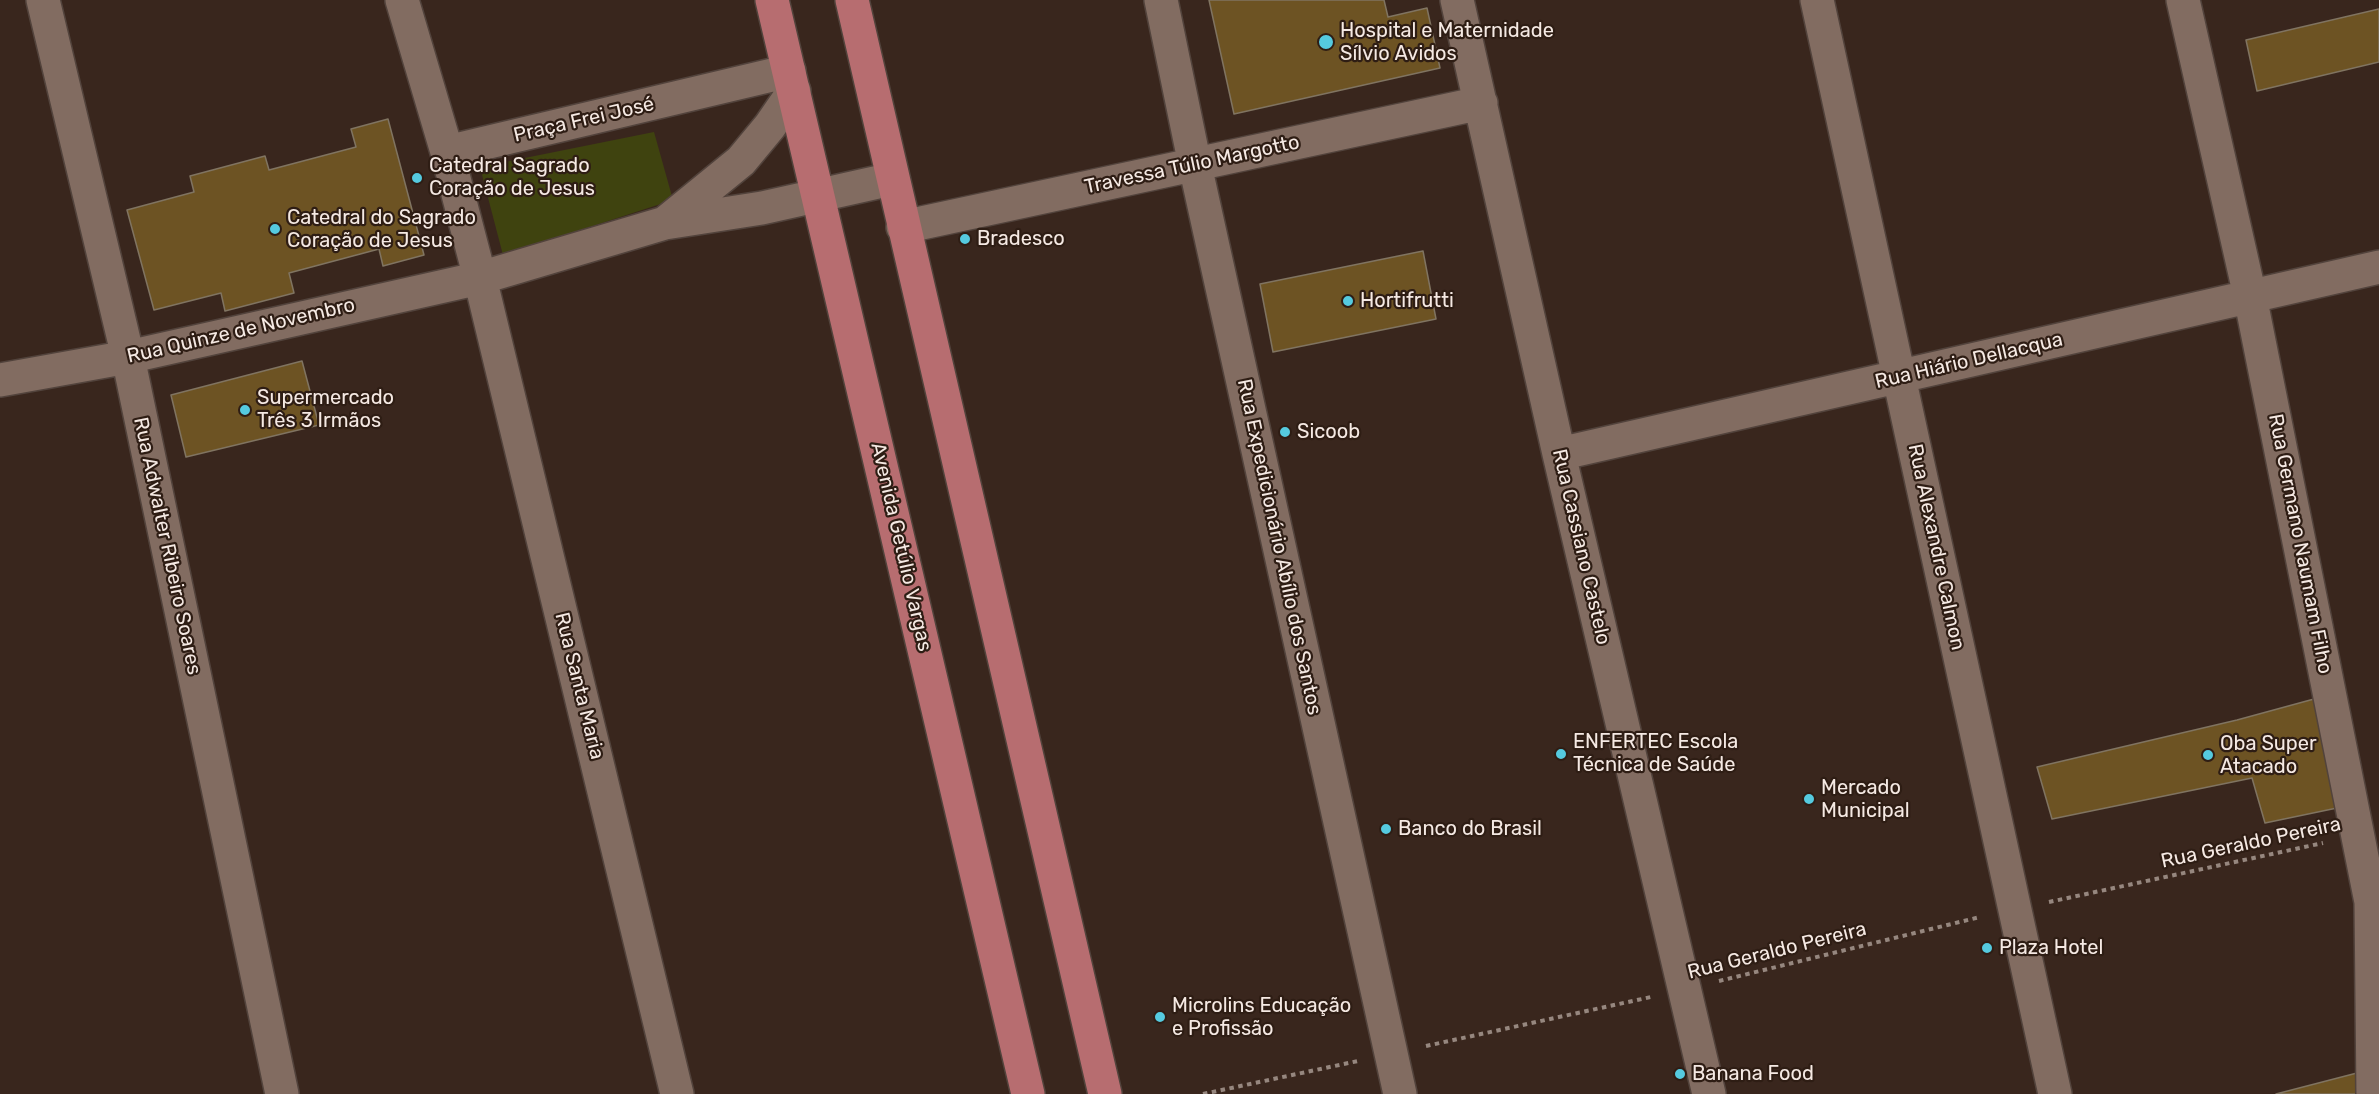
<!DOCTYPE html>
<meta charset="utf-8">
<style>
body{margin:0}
canvas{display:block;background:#39261d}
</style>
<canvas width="2379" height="1094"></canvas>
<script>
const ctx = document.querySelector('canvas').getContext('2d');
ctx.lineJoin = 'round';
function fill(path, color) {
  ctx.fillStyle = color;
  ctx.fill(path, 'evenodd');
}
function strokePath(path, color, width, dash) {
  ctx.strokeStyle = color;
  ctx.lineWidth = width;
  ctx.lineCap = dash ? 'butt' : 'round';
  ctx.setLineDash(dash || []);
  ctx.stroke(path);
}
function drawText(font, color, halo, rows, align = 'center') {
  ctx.font = font + ' Rubik,sans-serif';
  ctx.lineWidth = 4.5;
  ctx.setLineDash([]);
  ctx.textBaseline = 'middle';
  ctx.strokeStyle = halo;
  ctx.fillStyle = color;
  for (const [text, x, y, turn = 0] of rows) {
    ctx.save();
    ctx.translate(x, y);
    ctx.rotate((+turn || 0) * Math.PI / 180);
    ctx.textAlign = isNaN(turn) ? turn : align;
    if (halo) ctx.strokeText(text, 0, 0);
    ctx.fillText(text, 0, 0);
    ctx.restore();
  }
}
const green = new Path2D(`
 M654,132L673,200L503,255L480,167Z`);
const building = new Path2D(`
 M1209,0H1384L1388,17L1427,8L1440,68L1234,114Z
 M2379,9V62L2257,91L2246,40Z
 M388,119L424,255L383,266L379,249L289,273L294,293L225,311L221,293L154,310L127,210L194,192L190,176L265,156L269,170L356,147L351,129Z
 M1423,251L1436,319L1273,352L1260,284Z
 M302,361L319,425L186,457L171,395Z
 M2314,699L2337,808L2265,823L2252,778L2052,819L2037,767L2237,720Z
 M2357,1073L2358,1094H2276Z`);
const path = new Path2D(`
 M2049,902L2323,843
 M1719,981L1980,917
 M1426,1046L1651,997
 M1203,1094L1358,1061`);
const minor = new Path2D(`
 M43,0L128,357L282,1094
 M402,0L447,152L480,278L677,1094
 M1161,0L1195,165L1400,1094
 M1457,0L1559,454L1709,1094
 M1817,0L2055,1094
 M2183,0L2250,296L2371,902L2373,1094
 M447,152L789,71
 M665,223L741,161L770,126L794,91
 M903,227L1481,103
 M0,380L128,357L480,278L665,223L762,208L892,179
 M1559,454L2379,267`);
const primary = new Path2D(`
 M772,0L1028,1094
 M852,0L1105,1094`);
const markers = [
 [1326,42,8,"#55cadf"],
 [417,178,6,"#55cadf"],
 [275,229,6,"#55cadf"],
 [965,239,6,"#55cadf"],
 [1348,301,6,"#55cadf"],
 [245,410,6,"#55cadf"],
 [1285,432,6,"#55cadf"],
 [1561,754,6,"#55cadf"],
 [2208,755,6,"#55cadf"],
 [1809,799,6,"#55cadf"],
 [1386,829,6,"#55cadf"],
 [1987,948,6,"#55cadf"],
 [1160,1017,6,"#55cadf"],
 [1680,1074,6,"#55cadf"]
];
const poiNames = [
 ["Hospital e Maternidade",1340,31],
 ["Sílvio Avidos",1340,54],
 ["Catedral Sagrado",429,166],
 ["Coração de Jesus",429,189],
 ["Catedral do Sagrado",287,218],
 ["Coração de Jesus",287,241],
 ["Bradesco",977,239],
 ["Hortifrutti",1360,301],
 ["Supermercado",257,398],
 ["Três 3 Irmãos",257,421],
 ["Sicoob",1297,432],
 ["ENFERTEC Escola",1573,742],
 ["Técnica de Saúde",1573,765],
 ["Oba Super",2220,744],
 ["Atacado",2220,767],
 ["Mercado",1821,788],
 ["Municipal",1821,811],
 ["Banco do Brasil",1398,829],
 ["Plaza Hotel",1999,948],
 ["Microlins Educação",1172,1006],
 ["e Profissão",1172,1029],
 ["Banana Food",1692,1074]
];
const streetNames = [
 ["Praça Frei José",584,120,-13],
 ["Travessa Túlio Margotto",1192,165,-12],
 ["Rua Quinze de Novembro",241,331,-13],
 ["Rua Hiário Dellacqua",1969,361,-13],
 ["Rua Germano Naumam Filho",2300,544,79],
 ["Rua Adwalter Ribeiro Soares",167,546,78],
 ["Avenida Getúlio Vargas",901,547,77],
 ["Rua Expedicionário Abílio dos Santos",1279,547,78],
 ["Rua Cassiano Castelo",1581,547,77],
 ["Rua Alexandre Calmon",1936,547,78],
 ["Rua Santa Maria",579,686,76],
 ["Rua Geraldo Pereira",2251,843,-12],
 ["Rua Geraldo Pereira",1777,951,-14]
];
fill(green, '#3f430f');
fill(building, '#6d5323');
strokePath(building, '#807461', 1.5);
strokePath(minor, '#52433c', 36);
strokePath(primary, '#52433c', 36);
strokePath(path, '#96877f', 4, [4.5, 4.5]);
strokePath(minor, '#826c61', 33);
strokePath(primary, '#b76d70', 33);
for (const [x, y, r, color] of markers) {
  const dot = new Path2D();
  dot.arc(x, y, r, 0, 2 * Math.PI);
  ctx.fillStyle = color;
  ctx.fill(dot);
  strokePath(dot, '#2e1d14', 2);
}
drawText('20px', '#f5e9e3', '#2e1d14', poiNames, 'left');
drawText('20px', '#f5e9e3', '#2e1d14', streetNames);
</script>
